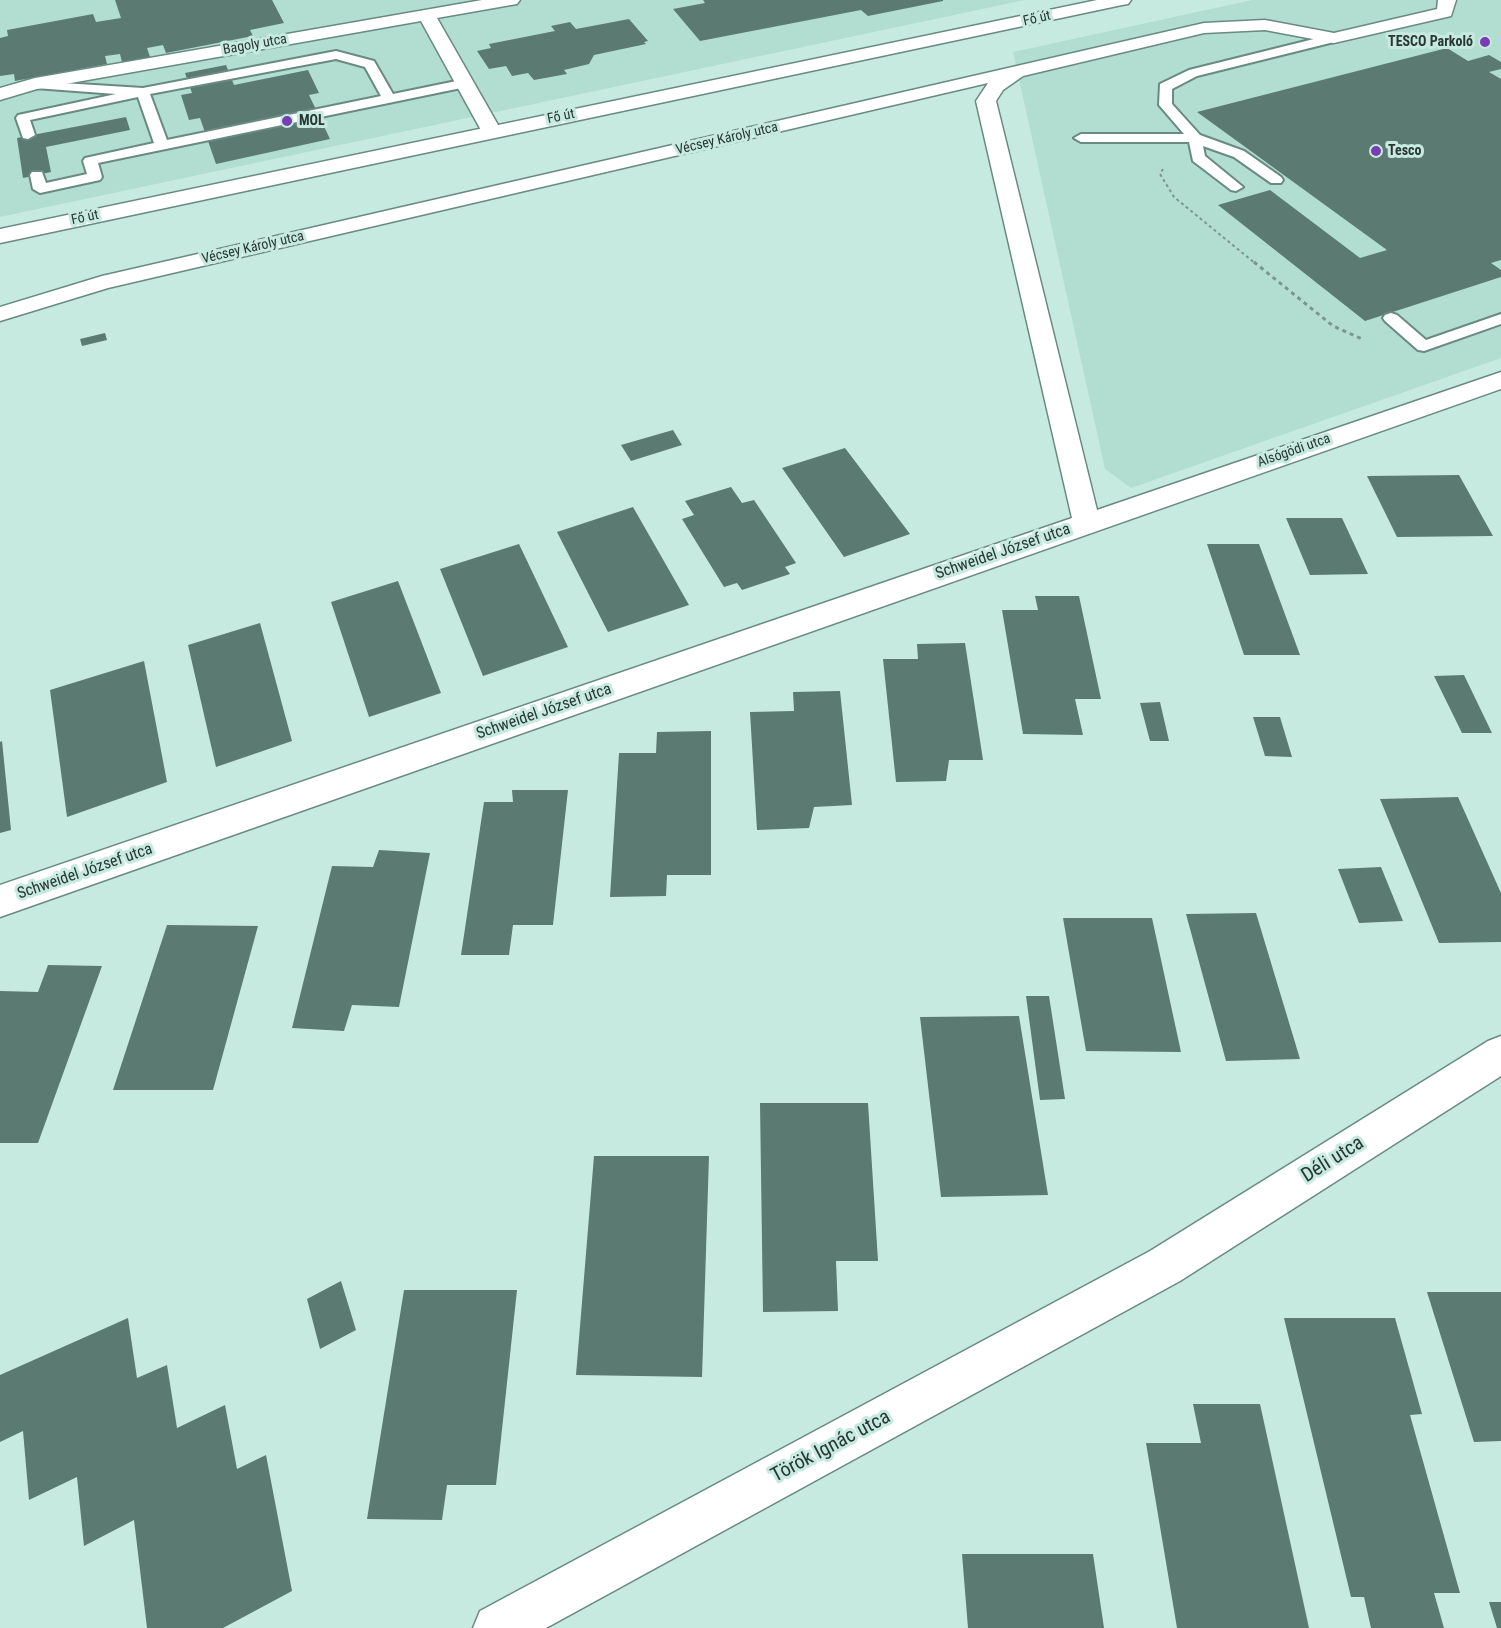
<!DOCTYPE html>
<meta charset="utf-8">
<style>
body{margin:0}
canvas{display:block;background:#c6eae0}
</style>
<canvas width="1501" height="1628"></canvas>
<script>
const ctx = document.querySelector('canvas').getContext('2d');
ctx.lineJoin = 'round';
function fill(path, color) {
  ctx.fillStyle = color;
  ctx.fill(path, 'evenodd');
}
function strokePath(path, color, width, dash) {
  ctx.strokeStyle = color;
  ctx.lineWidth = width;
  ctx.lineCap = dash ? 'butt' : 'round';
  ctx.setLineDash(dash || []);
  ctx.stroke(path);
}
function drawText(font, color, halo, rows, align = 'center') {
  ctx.font = font + ' "Roboto Condensed",sans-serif';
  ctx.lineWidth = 6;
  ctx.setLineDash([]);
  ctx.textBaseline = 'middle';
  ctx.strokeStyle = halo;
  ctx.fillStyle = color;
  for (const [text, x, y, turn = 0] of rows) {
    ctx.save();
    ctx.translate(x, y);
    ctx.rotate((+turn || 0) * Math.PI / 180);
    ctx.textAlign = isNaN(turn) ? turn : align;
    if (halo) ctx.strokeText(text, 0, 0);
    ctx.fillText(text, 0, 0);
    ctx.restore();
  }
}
const built = new Path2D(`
 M0,0H1025L0,217Z
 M1252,0H1501V358L1131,488L1105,469L1013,52Z`);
const building = new Path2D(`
 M115,0H272L284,23L250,30L253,36L166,53L163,45L147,48L150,57L122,62L120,54L105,56L107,64L15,81L14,74L0,76V38L8,36L7,30L93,14L96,22L121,18Z
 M703,0H943V1L868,16L861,10L700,41L673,9L705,3Z
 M629,19L648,41L644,42L646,44L594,55L589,64L564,70L567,74L534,80L528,73L512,76L506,66L489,69L477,51L491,48L489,44L555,31L551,26L570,22L576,29Z
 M1447,48L1468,61L1489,55L1501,62V69L1489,72L1501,79V260L1491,263L1501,270V277L1365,321L1218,205L1270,190L1360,258L1387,250L1197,112Z
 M226,65L234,85L308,70L319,93L309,95L330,139L216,164L200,118L189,120L181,95L192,93L185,73Z
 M126,117L130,130L46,147L51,172L23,178L17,138Z
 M105,333L107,340L82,346L80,339Z
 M673,430L682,445L631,461L621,445Z
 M845,448L910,534L844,557L782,468Z
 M1459,475L1493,536L1397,537L1367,476Z
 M731,487L742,503L754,500L796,563L785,567L790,574L742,590L737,583L724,587L682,519L694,515L685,501Z
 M633,507L689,605L608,632L557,532Z
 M1286,518H1342L1368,574L1310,575Z
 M519,544L568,647L483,676L440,569Z
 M1207,544H1259L1300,655H1244Z
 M398,581L441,693L369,717L331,602Z
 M1035,596H1079L1101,699H1075L1083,735L1023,734L1002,610H1038Z
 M260,623L292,741L216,767L188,645Z
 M965,643L983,760H949L946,781L896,782L883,659H918L917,644Z
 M144,661L167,782L67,817L50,690Z
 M1464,675L1492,733H1462L1434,676Z
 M840,691L852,805L814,807L809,828L757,830L750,712L794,711L793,692Z
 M1160,702L1169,741H1150L1140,703Z
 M1253,717H1280L1292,757L1265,756Z
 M711,731V875H667L666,896L610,897L619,753H656L657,732Z
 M2,741L11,830L0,833V742Z
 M512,790H568L553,925H513L509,955H461L484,802H513Z
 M1458,797L1501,893V942L1439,943L1380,799Z
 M379,850L430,853L399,1007L352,1005L344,1031L292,1028L332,866L373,867Z
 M1381,867L1403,921L1359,923L1338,869Z
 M1256,913L1300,1059L1226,1061L1186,914Z
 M1063,918H1152L1181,1052L1086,1051Z
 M167,925L258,926L213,1090H113Z
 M48,965L102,966L38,1143H0V991L38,992Z
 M1026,996H1049L1065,1099L1040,1100Z
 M1019,1016L1048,1195L941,1197L920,1017Z
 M760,1103H868L878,1261H836L838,1311L763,1312Z
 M594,1156H709L702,1377L576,1375Z
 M341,1281L356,1330L320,1349L307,1299Z
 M404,1290H517L496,1485H447L442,1520L367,1519Z
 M1427,1292H1501V1441L1474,1442Z
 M128,1318L137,1378L167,1365L177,1428L225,1405L237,1469L266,1455L292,1591L223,1628H147L134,1520L84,1546L77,1477L29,1500L23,1431L0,1442V1375Z
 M1284,1318H1395L1422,1414L1410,1415L1460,1593H1434L1444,1628H1371L1364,1597H1351Z
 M1193,1404H1260L1309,1628H1177L1146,1443H1201Z
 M962,1554H1093L1104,1628H968Z
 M1489,1602H1501V1628H1497Z`);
const pathFar1 = new Path2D(`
 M1163,169L1160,174L1174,197L1256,264`);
const path = new Path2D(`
 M1254,262L1333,326L1362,339`);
const lane = new Path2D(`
 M1334,34L1340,38L1338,41L1197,76L1172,89V104L1200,135L1244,151L1281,177L1283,180L1281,183H1271L1234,157L1203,146L1205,156L1243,187L1236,191L1231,190L1193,161L1189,142H1081L1074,138L1081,134H1184L1159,105L1160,84L1189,70Z
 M336,51L374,61L393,94L466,79L472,83L466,87L98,163L102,177L100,180L40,193L33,189L30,175L32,172H42L46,183L87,174L83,161L85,158L154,143L138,97L30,120L35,135L28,139L23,138L16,118L18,115L116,94L35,88L29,84L30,81L143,88ZM336,59L365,67L381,96L167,140L150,94Z
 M1391,313L1397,315L1426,340L1501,314V324L1424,351L1418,350L1385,321L1383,318L1385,315Z`);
const street = new Path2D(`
 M482,0H520L517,4L511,5L437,18L502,132L499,136H485L482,132L421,21L37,89L0,100V88L35,78Z
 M1438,0H1456L1451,16L1334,43L1265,30L1204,33L1023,76L1003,90L996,101L1097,510L1501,372V389L0,917V885L1072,518L976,101L988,83L108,288L0,321V307L102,276L1204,23L1265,20L1334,33L1437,9Z
 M1501,1036V1076L1180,1281L546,1628H473L480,1611L1150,1251L1488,1041Z`);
const primary = new Path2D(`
 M1097,0H1131L1128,4L1122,5L0,243V229Z`);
const markers = [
 [1485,42,6,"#793cb2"],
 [287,121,6,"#793cb2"],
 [1376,151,6,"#793cb2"]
];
const farStreetnames = [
 ["Fő út",1037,19,-13],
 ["Bagoly utca",255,45,-10],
 ["Fő út",561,117,-12],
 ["Vécsey Károly utca",727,139,-13],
 ["Fő út",85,218,-12],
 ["Vécsey Károly utca",253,248,-13],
 ["Alsógödi utca",1294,451,-19]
];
const farPoinames = [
 ["TESCO Parkoló",1473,42,"right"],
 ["MOL",299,121],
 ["Tesco",1388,151]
];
const streetNames = [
 ["Schweidel József utca",1003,552,-19],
 ["Schweidel József utca",544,712,-19],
 ["Schweidel József utca",85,872,-19]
];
const nearStreetnames = [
 ["Déli utca",1333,1160,-32],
 ["Török Ignác utca",831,1447,-28]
];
fill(built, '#b2ded1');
fill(building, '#5a7a72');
strokePath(lane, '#698a81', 4);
strokePath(street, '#698a81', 3);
strokePath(primary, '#698a81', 3);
strokePath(pathFar1, '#7c958e', 2, [3, 3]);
strokePath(path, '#7c958e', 3, [4, 4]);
fill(lane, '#fff');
fill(street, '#fff');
fill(primary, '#fff');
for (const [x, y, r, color] of markers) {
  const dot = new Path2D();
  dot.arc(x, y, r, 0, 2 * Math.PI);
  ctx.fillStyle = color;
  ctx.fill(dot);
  strokePath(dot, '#c6eae0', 2);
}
drawText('14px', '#293733', '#c6eae0', farStreetnames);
drawText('bold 14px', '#293733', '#c6eae0', farPoinames, 'left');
drawText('16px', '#293733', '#c6eae0', streetNames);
drawText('20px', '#293733', '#c6eae0', nearStreetnames);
</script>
